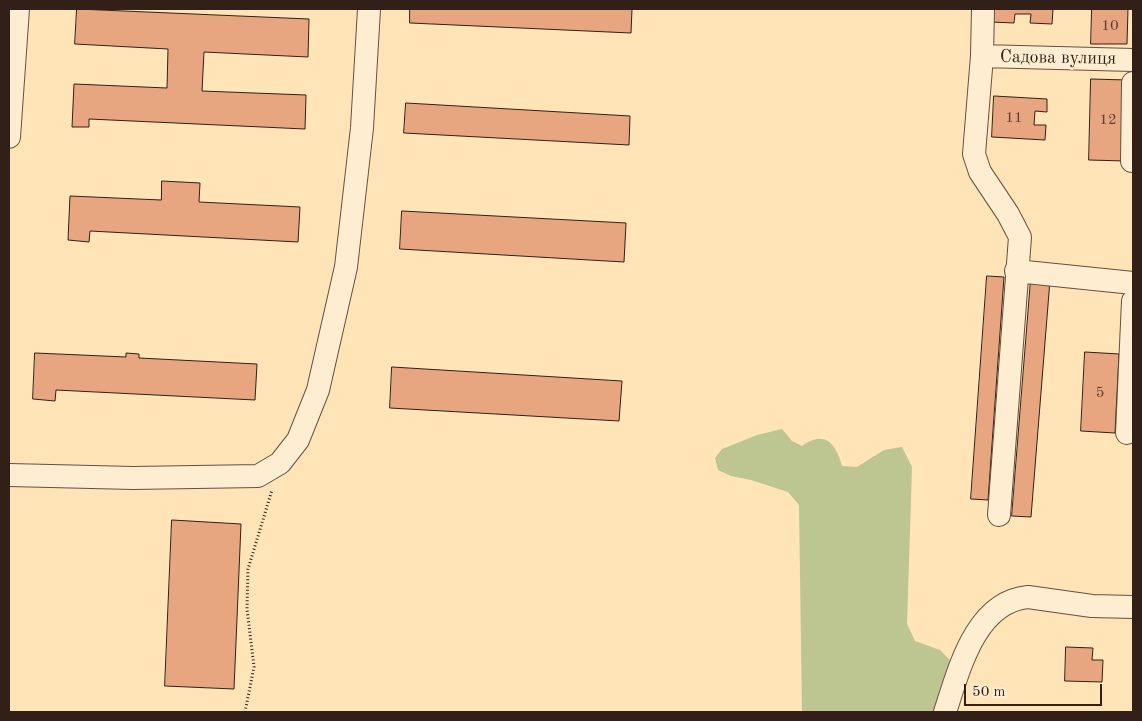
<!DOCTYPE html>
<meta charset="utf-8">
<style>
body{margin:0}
#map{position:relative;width:1142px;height:721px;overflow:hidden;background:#fee4b6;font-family:"Old Standard TT",serif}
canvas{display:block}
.frame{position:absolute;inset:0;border:10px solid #321f18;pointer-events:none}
.scale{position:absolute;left:964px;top:684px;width:138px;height:22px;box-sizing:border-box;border:2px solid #321f18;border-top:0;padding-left:6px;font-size:15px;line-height:18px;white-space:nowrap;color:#321f18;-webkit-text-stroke:4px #feedd0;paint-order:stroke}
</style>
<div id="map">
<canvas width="1142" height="721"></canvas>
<div class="frame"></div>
<div class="scale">50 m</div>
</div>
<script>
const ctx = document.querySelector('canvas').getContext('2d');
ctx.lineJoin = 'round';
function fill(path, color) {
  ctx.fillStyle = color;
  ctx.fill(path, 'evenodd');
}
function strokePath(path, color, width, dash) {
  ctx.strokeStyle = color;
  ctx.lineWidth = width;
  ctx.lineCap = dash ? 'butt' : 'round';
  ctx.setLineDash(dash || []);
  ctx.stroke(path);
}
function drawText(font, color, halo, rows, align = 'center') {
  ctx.font = font + ' "Old Standard TT",serif';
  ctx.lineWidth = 5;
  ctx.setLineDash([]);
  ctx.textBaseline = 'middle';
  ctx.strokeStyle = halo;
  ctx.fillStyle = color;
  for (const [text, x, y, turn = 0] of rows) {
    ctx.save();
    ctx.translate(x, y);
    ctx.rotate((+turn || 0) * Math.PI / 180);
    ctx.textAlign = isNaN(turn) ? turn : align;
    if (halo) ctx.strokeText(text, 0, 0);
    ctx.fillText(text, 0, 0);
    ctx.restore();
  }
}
const green = new Path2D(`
 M782,429L792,441L802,446C825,429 836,444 842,466L857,467L884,450L902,447L912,467L907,624L915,641L940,650L950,660L936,712H802L799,505L788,492L751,480L731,476L718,470L715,458L722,449L757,435Z`);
const building = new Path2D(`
 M77,9L309,19L308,57L204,52L202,91L306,95L305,129L89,119V127H72L74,84L167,88L168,49L75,44Z
 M410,9H632L631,33L410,23Z
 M991,9H1053L1052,24L1030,23L1031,14H1015L1014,23L991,22Z
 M1092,9H1128L1127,44H1091Z
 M1091,79L1127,80L1125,161L1089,160Z
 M994,96L1047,99V112L1035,111L1034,125H1046L1045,140L992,137Z
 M406,103L630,116L629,145L404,133Z
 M162,181L200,183L199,202L300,207L298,242L90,231L89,242L68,240L70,196L161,200Z
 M402,211L626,223L624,262L400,249Z
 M987,276L1004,277L988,500L971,499Z
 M1031,279L1050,280L1031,517L1012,516Z
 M1085,352L1119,354L1115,433L1081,431Z
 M35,353L126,357V353L139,354V358L257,364L255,400L56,390L55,401L33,399Z
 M392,367L622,381L619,421L390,408Z
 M172,520L241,524L234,689L165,686Z
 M1066,647L1093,648L1092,660H1103L1102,682L1065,681Z`);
const path = new Path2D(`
 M245,712L254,667L247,609L248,569L272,490`);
const minor = new Path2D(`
 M983,9L982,56L974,154L980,172L1008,214L1020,237L999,515
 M982,56L1133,60
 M9,137L18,9
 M1132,161L1133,83
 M1016,271L1133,283
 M1127,433L1133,301
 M9,475L133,478L258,476L280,463L298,440L318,390L346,267L362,128L369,9
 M945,712C959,670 975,602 1028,597L1092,606L1133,607`);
const numberNames = [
 ["10",1110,26],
 ["11",1014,118],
 ["12",1108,120],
 ["5",1100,393]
];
const streetNames = [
 ["Садова вулиця",1058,58,1]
];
fill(green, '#bdc590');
fill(building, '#e7a67f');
strokePath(building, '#321f18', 1);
strokePath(minor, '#655040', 24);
strokePath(path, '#321f18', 3, [1, 2.5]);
strokePath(minor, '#feedd0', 22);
drawText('15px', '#5f4132', null, numberNames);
drawText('18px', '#321f18', '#feedd0', streetNames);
</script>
